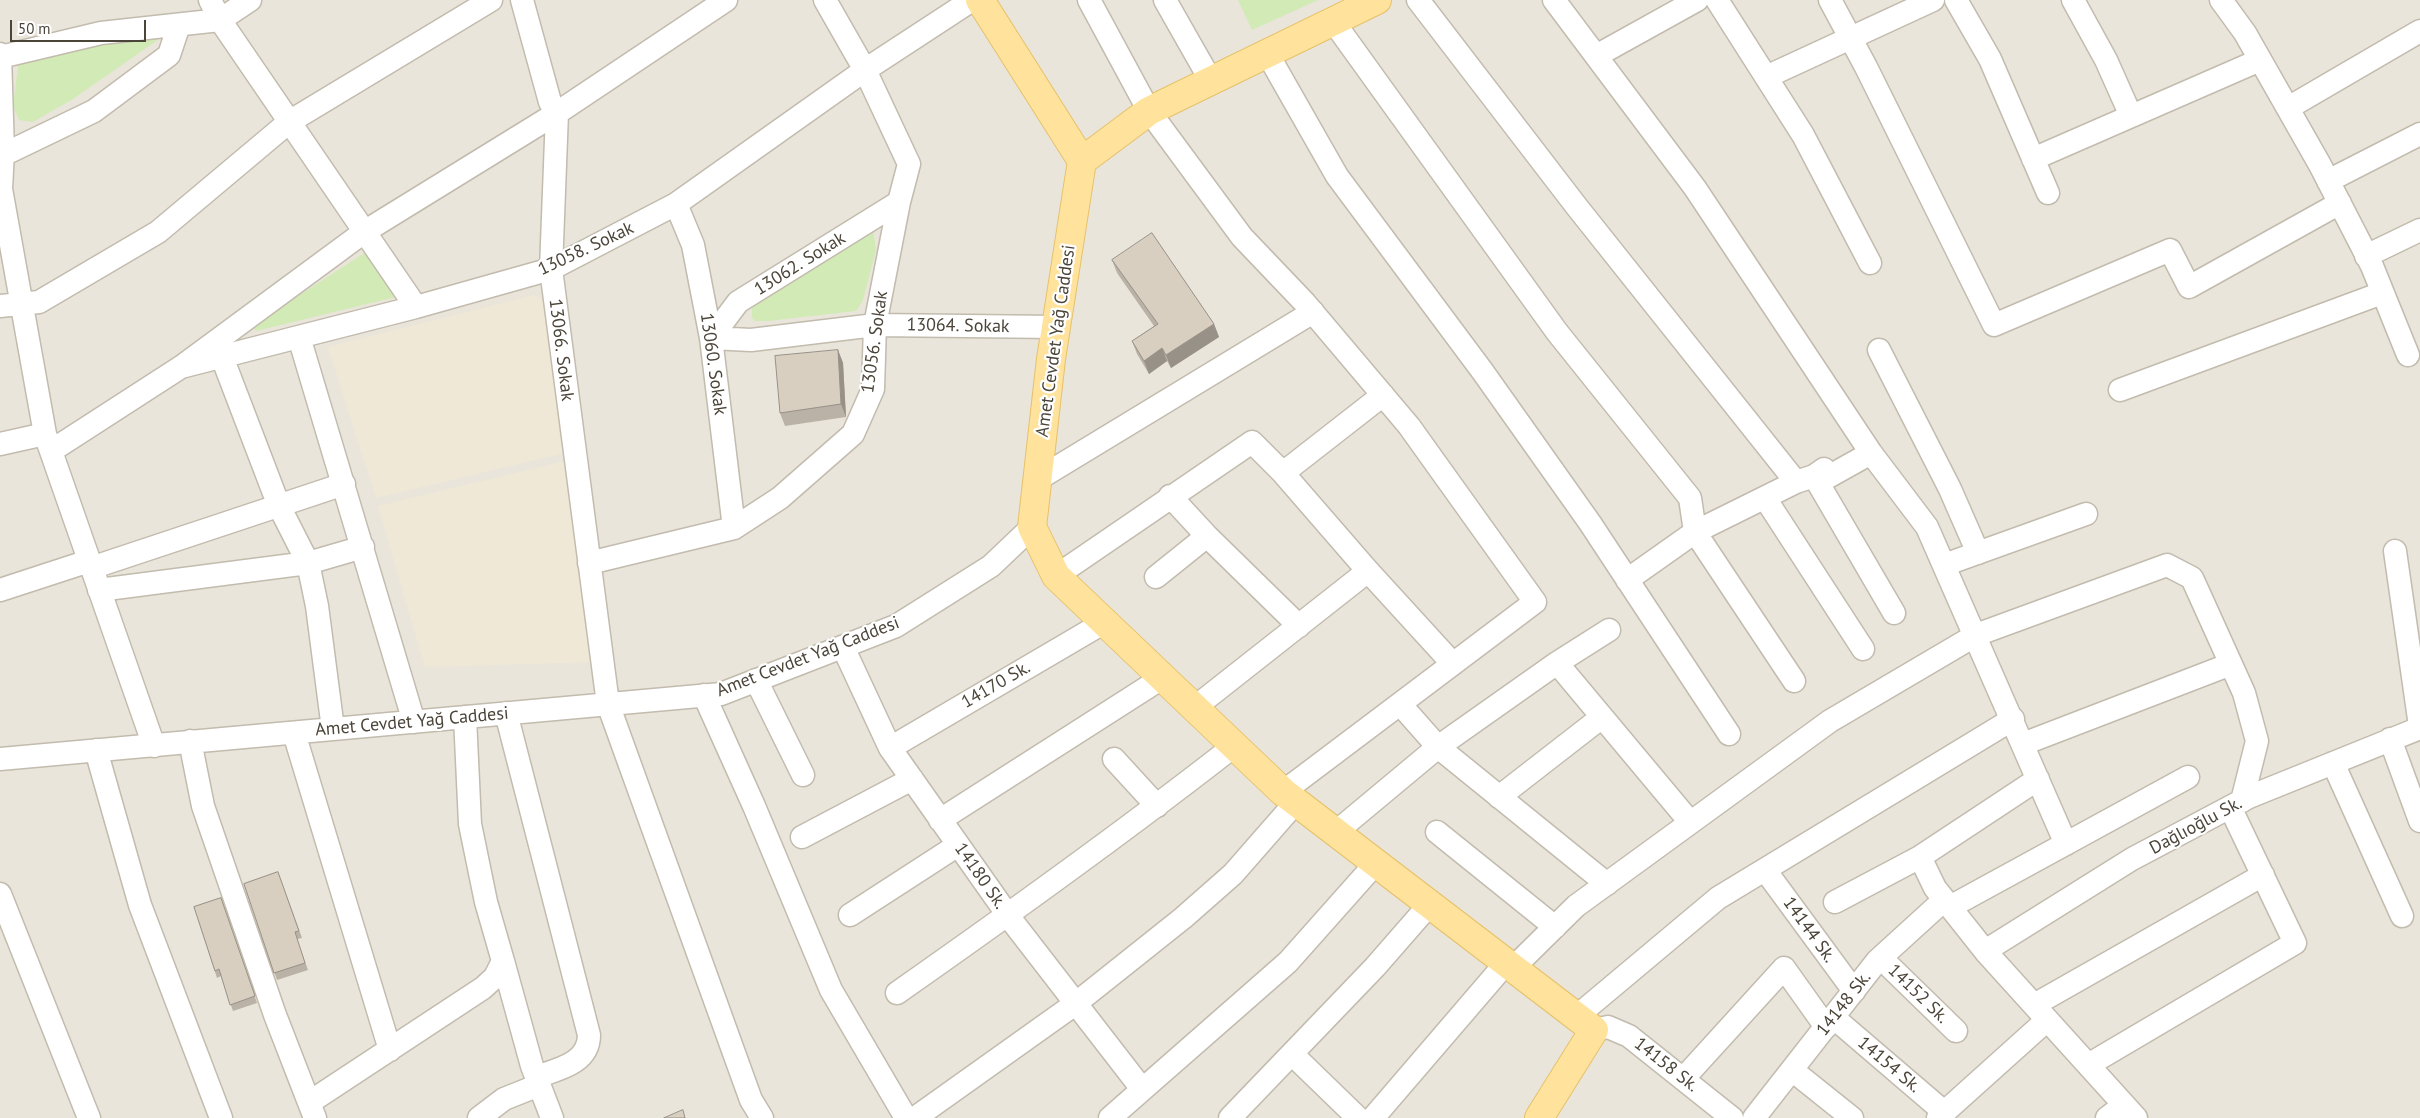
<!DOCTYPE html>
<meta charset="utf-8">
<style>
body{margin:0}
#map{position:relative;width:2420px;height:1118px;overflow:hidden;background:#f6f3ec;font-family:"PT Sans",sans-serif}
canvas{display:block}
.scale{position:absolute;left:10px;top:20px;width:136px;height:22px;box-sizing:border-box;border:2px solid #4b4439;border-top:0;padding-left:6px;font-size:15px;line-height:18px;white-space:nowrap;color:#4b4439;-webkit-text-stroke:4px #fff;paint-order:stroke}
</style>
<div id="map">
<canvas width="2420" height="1118"></canvas>
<div class="scale">50 m</div>
</div>
<script>
const ctx = document.querySelector('canvas').getContext('2d');
ctx.lineJoin = 'round';
function fill(path, color) {
  ctx.fillStyle = color;
  ctx.fill(path, 'evenodd');
}
function strokePath(path, color, width, dash) {
  ctx.strokeStyle = color;
  ctx.lineWidth = width;
  ctx.lineCap = dash ? 'butt' : 'round';
  ctx.setLineDash(dash || []);
  ctx.stroke(path);
}
function drawText(font, color, halo, rows, align = 'center') {
  ctx.font = font + ' "PT Sans",sans-serif';
  ctx.lineWidth = 4.5;
  ctx.setLineDash([]);
  ctx.textBaseline = 'middle';
  ctx.strokeStyle = halo;
  ctx.fillStyle = color;
  for (const [text, x, y, turn = 0] of rows) {
    ctx.save();
    ctx.translate(x, y);
    ctx.rotate((+turn || 0) * Math.PI / 180);
    ctx.textAlign = isNaN(turn) ? turn : align;
    if (halo) ctx.strokeText(text, 0, 0);
    ctx.fillText(text, 0, 0);
    ctx.restore();
  }
}
const residential = new Path2D(`
 M0,0H2420V1118H0Z`);
const education = new Path2D(`
 M535,295L544,302L568,452L376,498L328,347Z
 M570,460L596,662L425,667L378,506Z`);
const green = new Path2D(`
 M1238,0H1318L1252,30Z
 M162,37L73,99L33,122L19,120L13,106L19,59L36,53Z
 M873,229L876,250L863,300L856,311L768,321H755L752,318V308L758,299Z
 M366,252L396,297L256,331L252,326Z`);
const minor = new Path2D(`
 M210,0L220,20L416,307
 M522,0L550,102L557,113L551,269L608,704L751,1100L762,1118
 M1089,0L1149,111L1242,237L1305,303L1409,426L1535,602L1283,792
 M1165,0L1211,81
 M1418,0L1577,207L1796,482
 M1554,0L1695,188L1871,453L1927,527L2066,844
 M1717,0L1803,135L1870,263
 M1830,0L1866,67L1994,325L2170,250L2189,287L2340,203
 M1956,0L1990,59L2048,193
 M2073,0L2106,60L2131,116
 M2221,0L2245,33L2320,165L2372,266L2408,355
 M1333,21L1557,332L1690,498L1695,532L1794,681
 M1267,53L1337,176L1483,372L1590,523L1729,734
 M0,54L3,152L1,189L45,434L154,746
 M1596,56L1697,0
 M0,57L101,33L220,20L250,0
 M1766,77L1933,0
 M2288,108L2420,31
 M3,152L11,151L94,111L169,55L179,25
 M2033,159L2260,60
 M2328,181L2420,134
 M676,204L693,245L711,338L734,528
 M2366,256L2420,230
 M0,306L39,302L158,232L289,122L491,0
 M299,337L414,722
 M711,338L751,340L875,325L1056,327
 M711,338L738,302L899,202
 M1879,350L1950,489L1978,553
 M222,357L279,506L308,563L317,606L333,729
 M181,367L416,307L551,269L676,204L865,70L972,0
 M2120,390L2382,293
 M0,444L45,434
 M51,451L181,367L364,232L557,113L726,0
 M1283,473L1383,395
 M1814,476L1894,613
 M1038,479L1313,312
 M1170,496L1207,536L1299,626
 M1765,498L1863,649
 M2395,551L2420,726
 M589,563L734,528L780,498L853,434L873,389L875,325L899,202L909,164L865,70L825,0
 M1944,565L2086,514
 M91,568L344,484
 M1056,576L1252,442L1283,473L1368,571L1453,664
 M1156,577L1207,536
 M1627,580L1695,532L1796,482L1814,476L1824,469L1828,477L1871,453
 M0,590L89,561
 M99,590L308,563L363,547
 M843,647L890,748L1012,921L1142,1089
 M1557,663L1690,822
 M756,680L803,775
 M704,695L754,806L831,990L906,1118
 M1400,704L1438,747L1607,884
 M1194,708L1368,571
 M506,713L589,1035C589,1063 559,1069 536,1077
 M294,733L390,1050
 M2390,739L2420,821
 M190,741L203,806L275,1015L315,1118
 M2023,744L2231,664
 M890,748L1103,623
 M96,750L140,905L221,1118
 M0,759L721,694L896,626L991,566L1032,527
 M1114,759L1157,806
 M2333,763L2402,916
 M1499,797L1602,717
 M940,820L1162,678
 M1336,832L1438,747L1557,663L1609,630
 M1437,832L1555,927
 M802,837L912,779
 M1920,857L2038,779
 M1765,870L1854,991
 M0,894L89,1118
 M1835,902L1920,857L1935,888L1985,951L2136,1118
 M1950,907L2188,777
 M850,915L958,845
 M1985,951L2132,859L2249,797L2420,728
 M1881,958L1956,1031
 M503,961L532,1066L552,1118
 M1513,968L1576,906L1830,721L1976,635L2167,565L2192,578L2244,693L2257,741L2242,801
 M897,993C1011,913 1124,832 1234,746
 M2034,1005L2263,875
 M1576,1017L1718,898L2013,719
 M1833,1017L1944,1112
 M1594,1030L1608,1027L1629,1036L1732,1118
 M1293,1055L1358,1118
 M2088,1065L2295,943L2230,807
 M1792,1070L1852,1118
 M1683,1079L1784,968L1826,1027
 M310,1102L483,988L495,977L503,961L486,902L470,824L465,717
 M479,1118L504,1099L539,1085
 M915,1118L1075,1004L1183,918L1233,874L1296,802
 M1110,1118L1288,962L1376,863
 M1230,1118L1375,967L1430,904
 M1373,1118L1506,963
 M1754,1118L1877,961L1944,900
 M1938,1118L2047,1020
 M2107,1118L2124,1105`);
const major = new Path2D(`
 M980,0L1082,161
 M1377,0L1149,111L1082,161L1051,359L1032,527L1056,576L1283,792L1594,1030L1539,1118`);
const wall = new Path2D(`
 M1112,260L1214,324L1219,337L1171,368L1167,361L1149,374L1137,354L1132,341L1154,326L1117,273Z
 M838,350L843,363L846,417L785,426L780,413Z
 M278,872L302,938L297,939L308,970L277,980L244,884Z
 M221,898L257,1003L233,1011L221,976L217,978L194,907Z`);
const shadedWall = new Path2D(`
 M1214,324L1219,337L1171,368L1166,355Z
 M1162,348L1167,361L1149,374L1144,361Z
 M838,350L843,363L846,417L841,404Z`);
const building = new Path2D(`
 M1152,233L1214,324L1166,355L1162,348L1144,361L1132,341L1158,324L1112,260Z
 M838,350L841,404L780,413L775,356Z
 M278,872L299,931L295,932L305,963L274,973L244,884Z
 M221,898L255,996L230,1005L219,969L215,971L194,907Z
 M683,1110L685,1118H664Z`);
const streetNames = [
 ["13058. Sokak",586,249,-25],
 ["13062. Sokak",800,264,-32],
 ["13064. Sokak",958,326,1],
 ["Amet Cevdet Yağ Caddesi",1056,341,-82],
 ["13056. Sokak",875,342,-82],
 ["13066. Sokak",561,350,83],
 ["13060. Sokak",713,364,82],
 ["Amet Cevdet Yağ Caddesi",808,657,-21],
 ["14170 Sk.",996,685,-30],
 ["Amet Cevdet Yağ Caddesi",412,722,-5],
 ["Dağlıoğlu Sk.",2196,826,-28],
 ["14180 Sk.",980,876,55],
 ["14144 Sk.",1809,930,54],
 ["14152 Sk.",1918,994,44],
 ["14148 Sk.",1844,1004,-52],
 ["14158 Sk.",1666,1065,38],
 ["14154 Sk.",1889,1065,40]
];
fill(residential, '#eae5da');
fill(education, '#efe8d6');
fill(green, '#d2eab5');
strokePath(minor, '#c2bbae', 25);
strokePath(major, '#e6c16a', 30);
strokePath(minor, '#fff', 22);
strokePath(major, '#ffe39c', 28);
fill(wall, '#bab2a6');
fill(shadedWall, '#979187');
fill(building, '#d8cfc1');
strokePath(building, '#979187', 1);
drawText('18px', '#4b4439', '#fff', streetNames);
</script>
